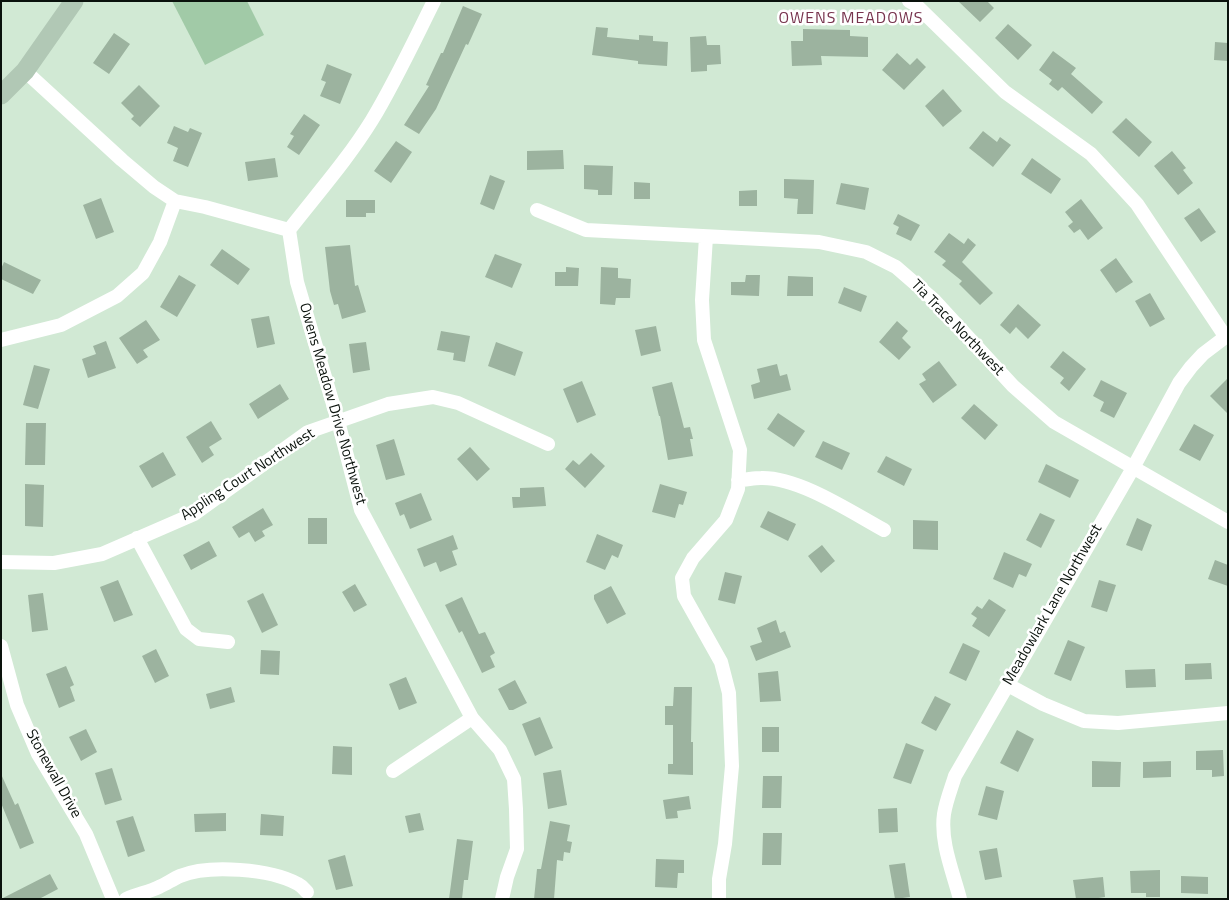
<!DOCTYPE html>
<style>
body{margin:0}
#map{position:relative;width:1229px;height:900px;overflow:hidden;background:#d1e9d4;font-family:"Titillium Web",sans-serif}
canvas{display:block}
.frame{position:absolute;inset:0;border:2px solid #0a120c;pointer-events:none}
</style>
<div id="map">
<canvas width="1229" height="900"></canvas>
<div class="frame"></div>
</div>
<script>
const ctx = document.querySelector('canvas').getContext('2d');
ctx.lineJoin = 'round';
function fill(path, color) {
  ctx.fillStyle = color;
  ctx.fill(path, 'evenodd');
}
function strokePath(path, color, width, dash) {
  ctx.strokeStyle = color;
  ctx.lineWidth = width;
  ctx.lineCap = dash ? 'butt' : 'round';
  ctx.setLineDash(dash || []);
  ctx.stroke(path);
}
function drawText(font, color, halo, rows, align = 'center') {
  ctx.font = font + ' "Titillium Web",sans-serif';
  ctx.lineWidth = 5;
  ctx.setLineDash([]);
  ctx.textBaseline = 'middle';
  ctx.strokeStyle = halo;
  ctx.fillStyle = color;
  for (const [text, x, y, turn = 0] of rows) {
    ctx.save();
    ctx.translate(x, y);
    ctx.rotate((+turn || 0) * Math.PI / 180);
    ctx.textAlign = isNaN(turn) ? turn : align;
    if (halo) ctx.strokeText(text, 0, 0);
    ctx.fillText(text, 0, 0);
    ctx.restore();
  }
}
const green = new Path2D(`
 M172,1H247L264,35L205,65Z`);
const building = new Path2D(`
 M958,1H987L994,8L980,22Z
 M463,6L482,14L468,45L466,44L436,109L419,134L404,125L429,86L426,85L441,53H443Z
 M1008,24L1032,45L1018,60L995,38Z
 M596,27L608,28L607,37L639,40V35L653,36V41L668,42L667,66L638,64V61L592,55Z
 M803,29L850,30V36L868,37V57L821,56L822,65L792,66L791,41H803Z
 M114,33L130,44L109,74L93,63Z
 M706,36L707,45H720L721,64L707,65V71L691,72L690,37Z
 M1215,42L1228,43V61L1214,60Z
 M1053,51L1076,68L1071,74L1103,102L1092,114L1062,87L1058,91L1049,84L1052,80L1039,70Z
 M897,53L910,65L917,58L926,67L904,90L882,70Z
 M327,64L352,74L340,104L320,96L326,82L321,80Z
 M139,85L160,106L140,127L131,119L134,116L121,103Z
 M943,89L962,111L943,127L925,106Z
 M304,114L320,125L299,155L287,147L294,136L290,134Z
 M1126,118L1152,142L1139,157L1112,132Z
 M174,126L188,132L190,128L202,133L188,167L173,161L178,148L167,143Z
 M983,131L997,142L1000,137L1011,145L993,167L969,148Z
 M396,141L412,152L391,183L374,171Z
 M563,150L564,169L527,170V151Z
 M1172,151L1186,168L1183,170L1193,183L1178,195L1154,166Z
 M275,158L278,177L248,181L245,162Z
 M1032,158L1061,179L1051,194L1021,174Z
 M584,165L613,166L612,195H598V190L584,189Z
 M490,175L505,181L494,210L480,204Z
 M784,179L814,180L813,214H797L798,199L784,198Z
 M634,182L650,183V199H634Z
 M841,183L869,188L865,210L836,204Z
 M757,190V206H739V191Z
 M101,198L114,232L96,239L83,205Z
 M1081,199L1103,228L1088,240L1080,229L1074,233L1068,226L1073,222L1065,212Z
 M346,200H375V213H366V217H346Z
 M1199,208L1216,232L1201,242L1184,218Z
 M898,214L920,225L911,241L896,234L899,227L893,224Z
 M949,233L964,244L968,238L976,245L962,262L993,293L980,305L959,284L962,281L942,265L946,261L934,252Z
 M350,245L355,286L358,285L366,312L342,319L338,304L334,305L330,291L325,247Z
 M222,249L250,269L238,285L210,265Z
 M495,254L522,264L512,288L485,277Z
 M1116,258L1133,282L1116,293L1100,270Z
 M4,262L41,280L33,294L1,279V269Z
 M566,267L579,268L578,286H555V272H566Z
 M601,267L618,268V278L631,279L630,298H616L615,305L600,304Z
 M179,275L196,285L177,317L160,307Z
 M746,275H760L759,296L731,295V282H745Z
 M788,276L813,277V296H787Z
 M844,287L867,296L861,312L838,303Z
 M1150,293L1165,319L1150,327L1135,301Z
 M1018,304L1041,325L1028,339L1016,327L1010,334L1000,325Z
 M269,316L275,344L257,348L251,319Z
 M146,320L160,340L143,350L148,357L137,364L119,338Z
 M897,321L908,331L902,338L911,347L899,360L879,342Z
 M656,326L661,351L641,356L635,330Z
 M441,331L470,336L465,362L453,360L454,353L437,350Z
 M106,341L116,368L88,378L82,359L96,354L93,346Z
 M366,342L370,370L353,373L349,344Z
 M496,342L523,352L515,376L488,366Z
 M1063,351L1086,369L1069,391L1060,383L1064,378L1050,367Z
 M939,361L957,385L933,403L919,384L926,380L922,374Z
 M777,364L780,376L787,374L791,390L754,399L751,385L760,382L757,369Z
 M34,365L50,369L38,409L23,405Z
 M1228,378V414L1210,396Z
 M1101,380L1127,393L1114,418L1100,411L1104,402L1093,396Z
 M582,381L596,415L577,423L563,389Z
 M672,382L684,428L690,427L693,439H690L693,456L668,460L660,416H659L652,387Z
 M280,384L289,399L258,419L249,404Z
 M974,404L998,425L985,440L961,418Z
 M778,413L805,431L794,447L767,429Z
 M211,421L222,439L209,447L214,455L202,463L186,437Z
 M26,423H46L45,465H25Z
 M1194,424L1214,435L1200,461L1179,450Z
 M394,439L405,475L386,480L376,445Z
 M823,441L850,453L842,470L815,457Z
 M470,447L490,469L477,481L457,459Z
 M163,452L176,475L152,488L139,466Z
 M591,453L605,466L585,488L565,469L573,460L579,465Z
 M886,456L912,469L904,486L877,472Z
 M1046,464L1079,480L1070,498L1038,482Z
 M25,484L44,485L43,527L25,526Z
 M660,484L687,492L683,505L679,504L675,518L652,512Z
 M544,487L546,506L513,508L512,497H520V488Z
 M421,493L432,520L410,529L404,514L400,516L395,503Z
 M263,508L273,525L262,531L265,536L255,542L249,532L239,538L232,527Z
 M768,511L796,524L788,541L760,527Z
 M1040,513L1055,520L1041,548L1026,540Z
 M308,518H327V544H308Z
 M1137,518L1152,525L1142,551L1126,545Z
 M913,520L938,521V550L913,549Z
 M597,534L623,545L618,558L612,555L605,570L586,562Z
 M453,535L458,549L452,551L457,565L440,572L436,562L424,567L417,549Z
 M209,541L217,556L191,570L183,555Z
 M822,545L835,561L821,573L808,556Z
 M1004,552L1032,564L1026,577L1019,574L1013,588L993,579Z
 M1215,560L1228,565V586L1208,579Z
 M725,572L742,576L735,604L718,600Z
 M118,580L133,615L114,622L100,587Z
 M1099,580L1116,585L1107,612L1091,607Z
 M355,584L367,605L354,612L342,592Z
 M611,586L626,614L607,624L594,599V595Z
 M43,593L48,630L32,632L28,595Z
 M263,593L278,625L262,633L247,601Z
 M462,597L479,634L485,632L495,653L490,656L495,667L482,673L462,631L459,633L445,605Z
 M989,599L1006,610L989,637L972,626L977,618L971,614L977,606L982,609Z
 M776,620L780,633L785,631L791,647L756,661L750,646L762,642L757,628Z
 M1068,640L1085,647L1071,681L1054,674Z
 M963,643L980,651L966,681L949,673Z
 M156,649L169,676L155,683L142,656Z
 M261,650L280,651L279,675L260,674Z
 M1211,663L1212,679L1185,680V664Z
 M66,666L74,685L70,687L75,701L59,708L46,674Z
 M1155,669L1156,687L1126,688L1125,670Z
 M778,671L781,701L760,702L758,673Z
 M406,677L417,703L399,710L389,684Z
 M515,680L527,703L513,710H509L498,689Z
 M231,687L235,702L210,709L206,694Z
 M674,687H692L691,742H693V775L668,774V764H673V725H665V706H673Z
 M935,696L951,704L936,731L921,723Z
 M540,717L553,748L535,756L522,724Z
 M762,727H779V752H762Z
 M86,729L97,752L81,761L69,737Z
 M1017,730L1034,739L1018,772L1000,763Z
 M906,743L924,750L911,784L893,778Z
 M333,746L352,747V775L332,774Z
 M1223,750L1224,776L1212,777V770H1196V751Z
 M1092,761L1121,762L1120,787H1092Z
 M1171,761V777L1143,778V762Z
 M112,768L122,800L105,805L95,773Z
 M561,770L567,805L548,809L543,773Z
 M1,774L15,805L18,803L34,843L20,849L1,803Z
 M763,776H782L781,808H762Z
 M986,786L1004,791L997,820L978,815Z
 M689,796L691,809L677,811L678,818L666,819L663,800Z
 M897,808L898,832L879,833L878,809Z
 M226,813V831L195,832L194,814Z
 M420,813L424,830L409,833L405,816Z
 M261,814L284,816L283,836L260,835Z
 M133,816L145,851L128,857L116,821Z
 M550,821L570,825L567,841L572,842L570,853L564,852L563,861L557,860L554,899H534L537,869H541Z
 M763,833H782L781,865H762Z
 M457,839L473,841L468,880H464L462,899H449Z
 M997,848L1002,877L985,880L979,851Z
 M345,855L353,886L336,890L328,860Z
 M656,859L684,860V873H678L677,888L655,887Z
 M905,863L910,897L895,899L889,865Z
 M1160,870V897H1146V893H1131L1130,871Z
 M50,874L58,889L39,899H1Z
 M1181,876L1208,877V894L1181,893Z
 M1103,877L1105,897L1092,899H1076L1073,880Z`);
const street = new Path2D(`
 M434,1C414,41 395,82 372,120C348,159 317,194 289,230L297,282L338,421L361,510L472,718L500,750L514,779L516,809L517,849L507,877L502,899
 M909,1L916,5L1005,92L1091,154L1137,204L1225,336
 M25,71L122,160L154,187L175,201L205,207L289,230
 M537,210L586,230L819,242L866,252L896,267L934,300L1013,386L1054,422L1228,522
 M706,237L702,300L704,340L740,450L738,489L726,520L693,558L682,578L684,596L721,662L729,693L732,766L725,844L719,879V899
 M1,340L61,325L117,296L143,273L160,242L175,201
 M738,480C746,480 753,478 761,478C799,477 851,512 884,530
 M137,538L186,629L199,639L228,642
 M1,562L54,563L102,554L194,514L308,432L388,404L433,397L458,403L548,444
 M1,646L17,705L38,754L86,834L113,899
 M1008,685L1043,704L1084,721L1118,723L1228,713
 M393,771L472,718
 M126,899C137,894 149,892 159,887C166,884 173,879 180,876C209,864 271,869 298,884C302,886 304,889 307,892
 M960,899C953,872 940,842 944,814C946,801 951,789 955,776L1133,468L1179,383L1191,367L1203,354L1228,335`);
const secondary = new Path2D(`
 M1,95L25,71L74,1`);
const streetNames = [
 ["Tia Trace Northwest",957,328,46],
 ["Owens Meadow Drive Northwest",332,404,74],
 ["Appling Court Northwest",248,475,-33],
 ["Meadowlark Lane Northwest",1053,605,-60],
 ["Stonewall Drive",53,774,61]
];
const neighbourhoodNames = [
 ["OWENS MEADOWS",851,19]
];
fill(green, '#a1caa7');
fill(building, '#9cb39f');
strokePath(street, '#fff', 14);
strokePath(secondary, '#b1c8b5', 19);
drawText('15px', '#0a120c', '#fff', streetNames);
ctx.letterSpacing = '1px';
drawText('16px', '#77334d', '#fff', neighbourhoodNames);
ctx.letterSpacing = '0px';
</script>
